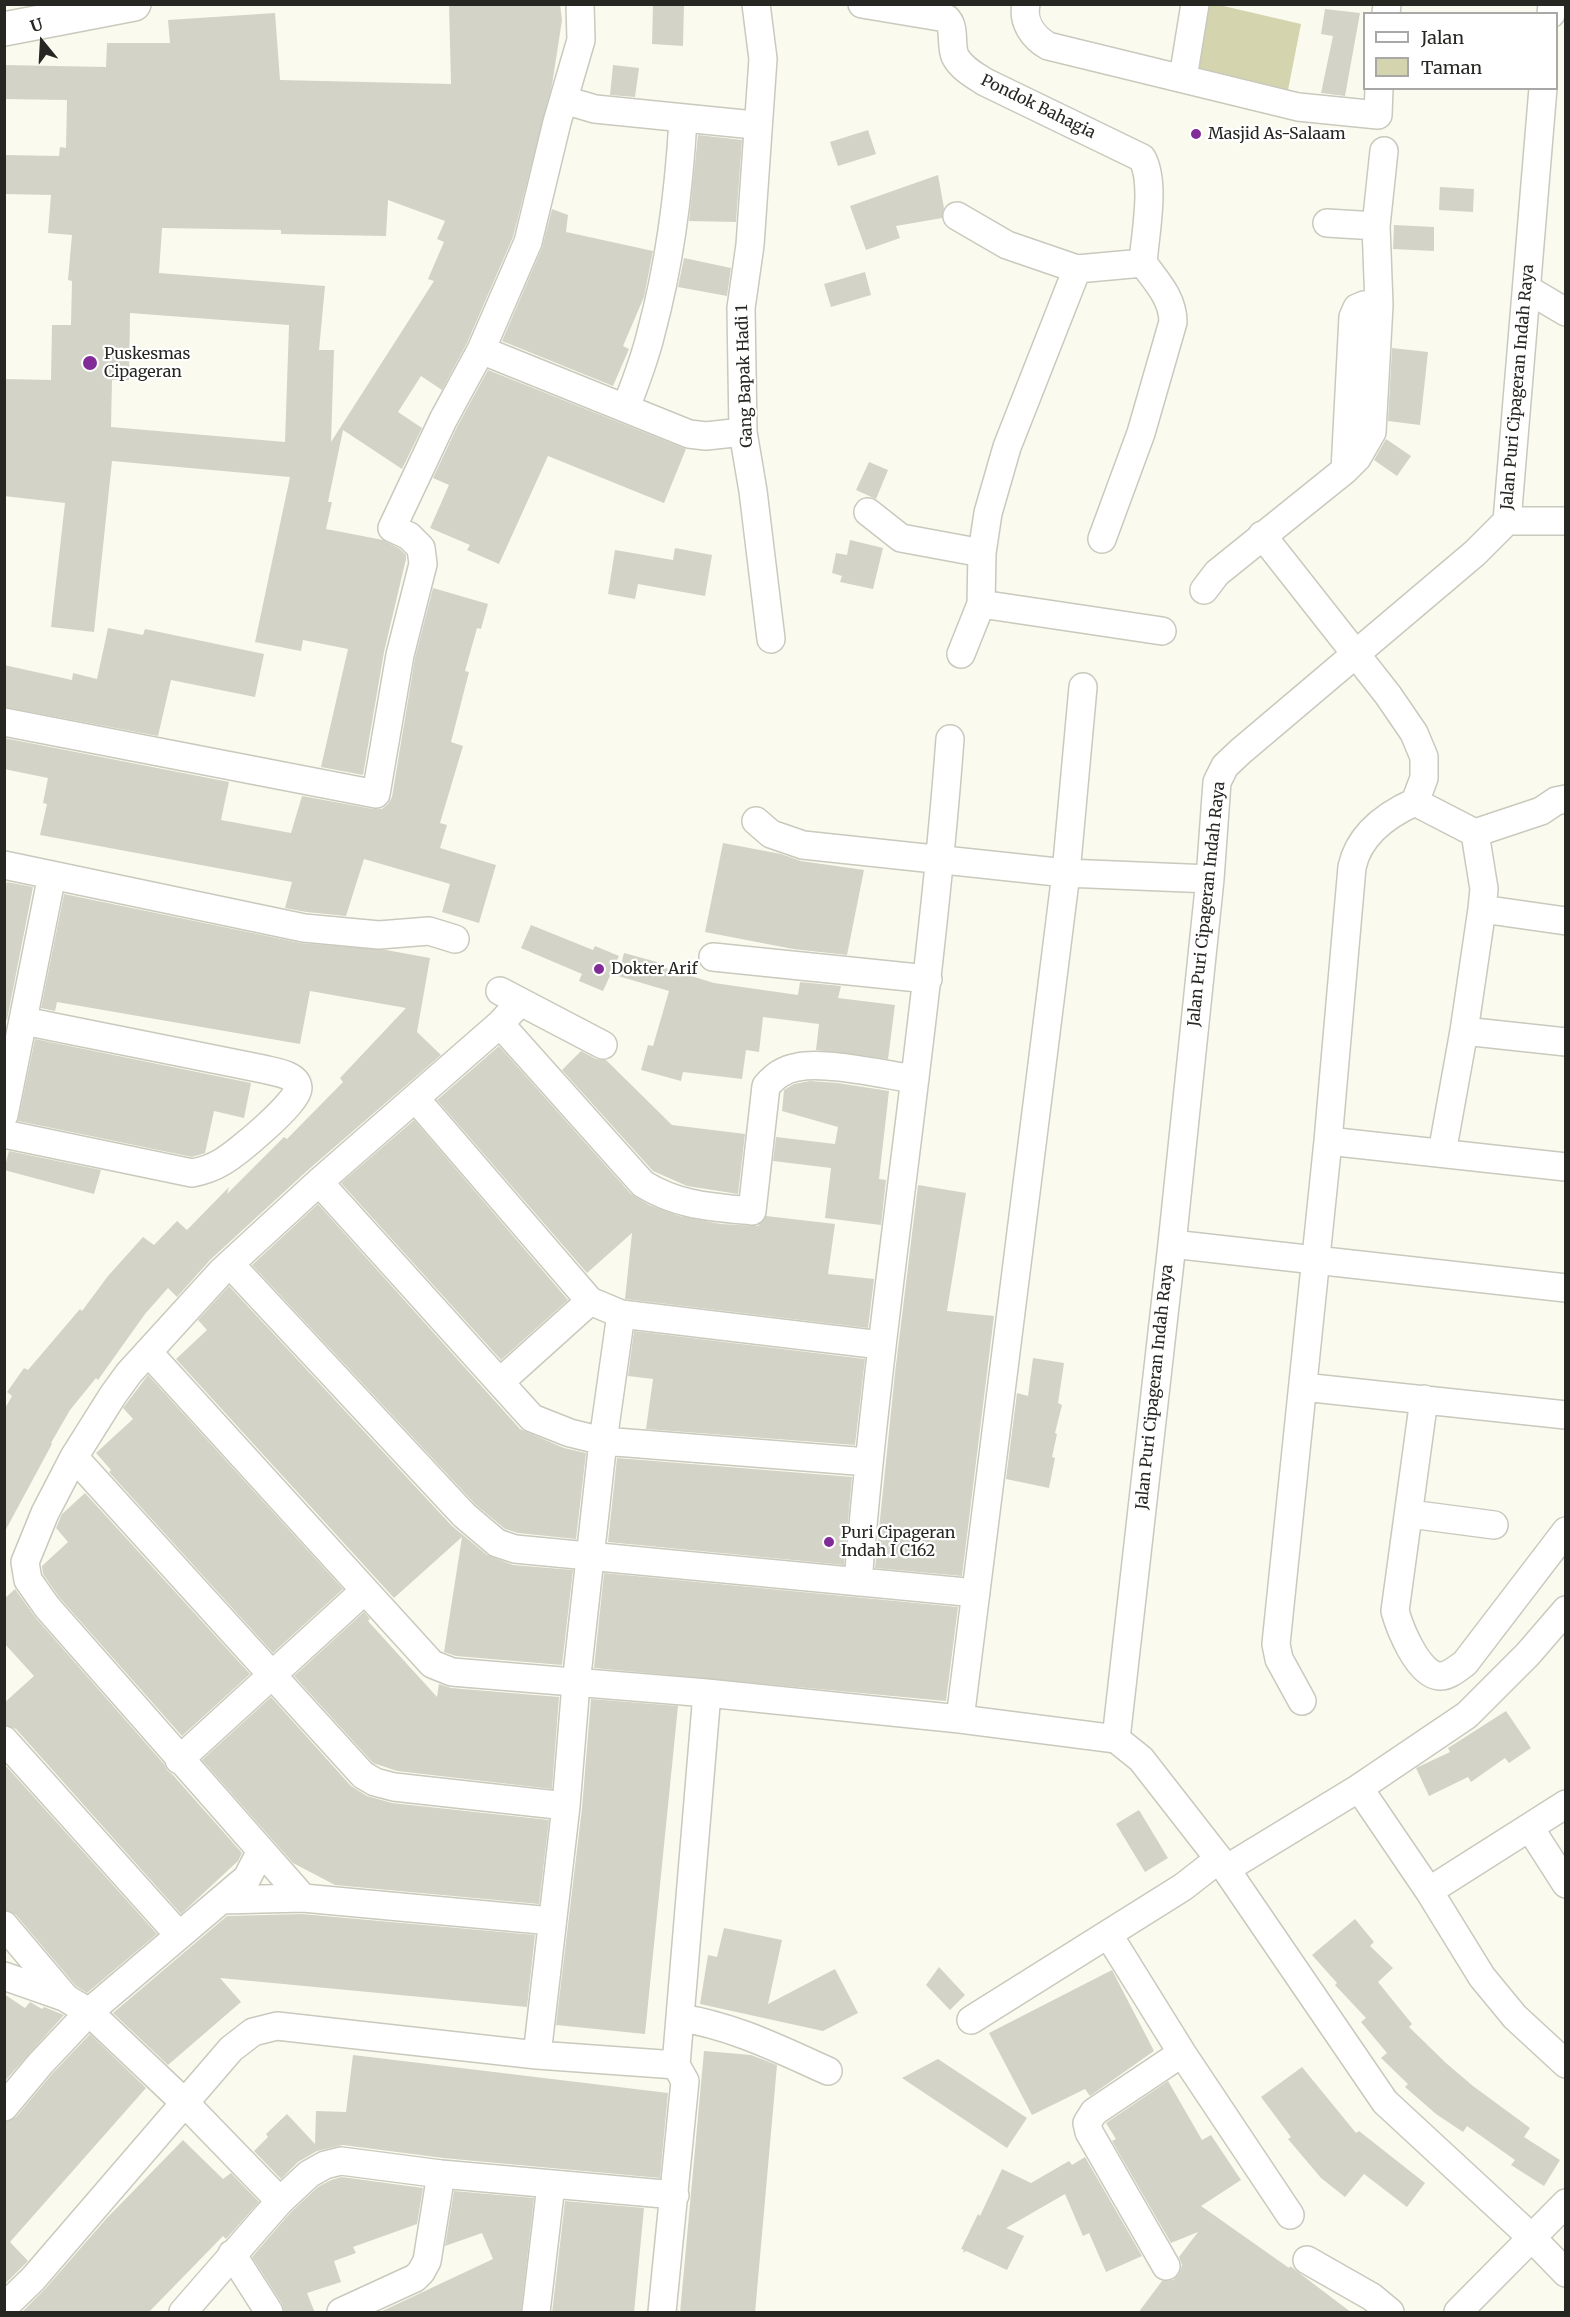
<!DOCTYPE html>
<style>
body{margin:0}
#map{position:relative;width:1570px;height:2317px;overflow:hidden;background:#fafaee;font-family:Merriweather,serif}
canvas{display:block}
.frame{position:absolute;inset:0;border:6px solid #262722;pointer-events:none}
.legend{position:absolute;left:1363px;top:12px;width:195px;height:78px;box-sizing:border-box;background:#fff;border:2px solid #a8a9a7;margin:0;padding:8px 10px;list-style:none;font-size:18px;color:#262722}
.legend li{display:flex;align-items:center;gap:12px;height:30px}
.legend b{width:30px;border:2px solid #a8a9a7}
.north{position:absolute;left:12px;top:12px;width:60px;height:60px;-webkit-text-stroke:4px #fff;paint-order:stroke;rotate:342deg;font-size:16px;font-weight:700;line-height:24px;text-align:center;color:#262722}
.north::after{content:'';display:block;margin:auto;width:21px;height:27px;background:#262722;clip-path:polygon(50% 0,100% 100%,50% 72%,0 100%)}
</style>
<div id="map">
<canvas width="1570" height="2317"></canvas>
<div class="frame"></div>
<ul class="legend">
<li><b style="height:8px;background:#fff"></b>Jalan</li>
<li><b style="height:16px;background:#d4d4af"></b>Taman</li>
</ul>
<div class="north">U</div>
</div>
<script>
const ctx = document.querySelector('canvas').getContext('2d');
ctx.lineJoin = 'round';
function fill(path, color) {
  ctx.fillStyle = color;
  ctx.fill(path, 'evenodd');
}
function strokePath(path, color, width, dash) {
  ctx.strokeStyle = color;
  ctx.lineWidth = width;
  ctx.lineCap = dash ? 'butt' : 'round';
  ctx.setLineDash(dash || []);
  ctx.stroke(path);
}
function drawText(font, color, halo, rows, align = 'center') {
  ctx.font = font + ' Merriweather,serif';
  ctx.lineWidth = 4.5;
  ctx.setLineDash([]);
  ctx.textBaseline = 'middle';
  ctx.strokeStyle = halo;
  ctx.fillStyle = color;
  for (const [text, x, y, turn = 0] of rows) {
    ctx.save();
    ctx.translate(x, y);
    ctx.rotate((+turn || 0) * Math.PI / 180);
    ctx.textAlign = isNaN(turn) ? turn : align;
    if (halo) ctx.strokeText(text, 0, 0);
    ctx.fillText(text, 0, 0);
    ctx.restore();
  }
}
const green = new Path2D(`
 M1203,5H1219L1301,24L1287,95L1194,75Z`);
const building = new Path2D(`
 M449,4H560L562,20L552,85L513,237L467,343L442,390L421,376L398,412L422,428L402,469L343,430L328,502H332L326,529L383,540L400,549L406,555V559L384,652L363,775L321,767L348,649L303,640L301,651L255,642L290,477L112,461L94,632L51,627L65,503L4,496V379L51,380L52,325H71L72,281L68,280L72,235L48,233L51,195L4,194V155L59,156L60,147L66,148L67,100L4,99V65L106,67L107,43H170L168,20L275,13L280,80L451,84ZM388,200L445,221L437,239L444,242L428,279L434,281L331,442L334,350H319L325,286L159,273L162,228L281,230V234L386,236ZM130,313L289,325L285,442L111,427L112,380H129Z
 M653,4H684L683,46L652,44Z
 M1325,9L1360,13L1345,96L1321,93L1333,36L1321,34Z
 M613,65L639,68L635,97L610,95Z
 M868,130L876,154L838,166L830,142Z
 M698,135L742,140L736,222L689,221Z
 M938,175L944,208L942,218L896,226L900,238L866,250L850,206Z
 M1440,187L1474,189L1473,212L1439,210Z
 M552,209L568,215L566,232L653,251L644,297L623,346L629,349L613,386L502,341L542,248Z
 M1394,225L1434,227V251L1393,249Z
 M684,258L731,268L727,296L678,287Z
 M865,272L871,295L831,307L824,284Z
 M1392,348L1428,352L1420,425L1388,421Z
 M488,370L686,449L664,503L548,456L499,564L467,550L470,545L430,528L449,485L433,478L457,427Z
 M1386,439L1411,456L1397,476L1374,460Z
 M869,462L888,470L876,499L856,490Z
 M850,540L883,548L873,589L840,582L842,576L832,573L836,553L847,555Z
 M675,548L712,555L705,596L638,584L635,599L608,594L615,550L673,560Z
 M433,588L488,604L481,629L477,628L465,671L469,672L451,742L463,746L440,823L447,825L440,848L496,865L479,923L442,912L450,884L364,859L346,916L306,912L285,908L292,882L40,835L47,804L43,803L48,778L4,769V738L229,782L221,820L291,833L302,796L373,809H382L388,804L392,797L415,658Z
 M108,628L143,635L145,629L264,654L255,697L171,680L158,736L4,707V665L72,680L73,673L97,679Z
 M723,843L781,854L801,861L864,870L847,955L793,949L705,932Z
 M7,882L33,887L7,1020L4,1019V893Z
 M64,894L301,943L386,950L430,958L417,1032L441,1055L308,1170L210,1260L177,1297L168,1288L145,1314L98,1380L96,1378L70,1410L51,1443L52,1444L4,1533V1410L12,1396L7,1392L24,1368L28,1370L80,1309L82,1311L108,1276L143,1237L154,1245L177,1221L187,1230L229,1187L227,1194L284,1137L287,1139L343,1082L340,1078L406,1008L310,991L300,1044L57,1002L55,1011L41,1008Z
 M531,925L593,950L595,946L619,956L603,991L579,981L582,974L521,948Z
 M624,953L657,962L656,965L714,983L798,995L800,982L841,986L838,998L895,1005L888,1059L816,1050L819,1024L763,1017L759,1052L746,1050L742,1079L683,1072L681,1081L641,1070L648,1045L653,1046L669,991L618,976Z
 M35,1039L251,1083L244,1118L214,1111L205,1153L192,1157L18,1121Z
 M499,1046L631,1194L649,1205L679,1216L721,1224L758,1226L766,1216L835,1224L828,1274L874,1279L868,1328L625,1299L632,1233L587,1273L437,1100Z
 M581,1051L596,1059L606,1060L672,1125L745,1134L738,1194L687,1186L653,1171L562,1070Z
 M810,1081L838,1083L889,1091L879,1179L886,1180L881,1225L825,1218L831,1168L773,1161L776,1137L835,1144L838,1127L782,1111L784,1090L794,1084Z
 M414,1120L568,1300L501,1360L341,1183Z
 M9,1151L101,1170L94,1194L4,1170Z
 M918,1185L966,1193L947,1311L994,1316L962,1576L875,1568L895,1373Z
 M318,1204L520,1429L564,1448L586,1453L576,1539L518,1533L505,1529L475,1504L252,1265Z
 M229,1286L452,1526L487,1555L513,1565L573,1570L562,1665L456,1656L444,1652L462,1537L394,1598L176,1359L207,1330L198,1320Z
 M634,1331L865,1359L855,1445L646,1429L653,1379L628,1376Z
 M1033,1358L1064,1363L1058,1403L1062,1405L1055,1433L1057,1434L1052,1457L1055,1458L1049,1488L1006,1479L1017,1393L1028,1396Z
 M148,1375L343,1589L273,1653L109,1472L111,1470L96,1453L133,1419L123,1408Z
 M617,1458L852,1477L844,1565L608,1542Z
 M85,1493L250,1674L182,1736L59,1597L43,1574L42,1566L68,1542L56,1528L62,1514Z
 M604,1573L958,1607L946,1701L594,1668Z
 M15,1589L35,1617L164,1764L167,1770L173,1775L242,1853L238,1861L181,1914L16,1729L4,1725V1703L34,1676L4,1643V1599Z
 M364,1612L370,1619L368,1621L437,1697L439,1684L451,1688L559,1697L552,1789L397,1771L373,1763L294,1676Z
 M271,1697L351,1786L367,1796L392,1803L549,1820L539,1904L335,1885L293,1863L202,1760Z
 M591,1699L678,1706L645,2034L556,2025L582,1808Z
 M1506,1711L1531,1748L1509,1763L1505,1758L1471,1782L1468,1777L1429,1796L1416,1768L1450,1752L1448,1748Z
 M4,1767H7L157,1934L87,1993L76,1986L16,1915L4,1910Z
 M1139,1810L1168,1858L1145,1872L1116,1824Z
 M302,1914L535,1935L527,2007L220,1978L241,2002L168,2065L113,2013L227,1916Z
 M1355,1919L1374,1942L1370,1946L1393,1968L1378,1982L1412,2024L1409,2027L1446,2063L1473,2086L1530,2128L1524,2137L1560,2160L1544,2186L1511,2165L1515,2160L1467,2126L1463,2132L1436,2114L1405,2087L1408,2084L1381,2058L1387,2053L1361,2022L1366,2018L1335,1985L1337,1983L1312,1955Z
 M724,1928L782,1940L768,2004L835,1969L858,2013L823,2031L700,2004L708,1955L717,1957Z
 M939,1967L965,1995L950,2010L926,1985Z
 M1112,1970L1154,2051L1090,2096L1085,2089L1032,2115L989,2033Z
 M4,1994L25,2008L30,2002L42,2009L44,2007L64,2015L4,2082Z
 M90,2034L146,2088L10,2242L28,2261L4,2285V2122L16,2117L52,2074Z
 M704,2051L751,2055L777,2065L755,2313H680Z
 M353,2055L668,2093L660,2178L443,2158L343,2145L317,2151L298,2162L281,2179L254,2151L268,2137L266,2134L287,2114L315,2144L316,2111L346,2112Z
 M938,2059L1027,2118L1007,2148L902,2078Z
 M1302,2067L1356,2133L1359,2131L1425,2183L1407,2207L1364,2174L1345,2197L1321,2178L1288,2139L1291,2137L1261,2097Z
 M1168,2081L1202,2140L1211,2135L1241,2180L1201,2206L1289,2268L1290,2266L1352,2313H1138L1162,2281L1173,2280L1179,2274L1182,2265L1179,2257L1198,2232L1171,2243L1112,2141L1116,2139L1106,2123Z
 M183,2140L223,2179L231,2173L259,2202L226,2239L223,2236L148,2313H21L45,2289L106,2219Z
 M1085,2157L1142,2256L1106,2272L1089,2233L1083,2236L1065,2194L1006,2228L1024,2236L1007,2270L966,2251L963,2253L964,2250L961,2249L978,2214L980,2216L1002,2169L1031,2183L1069,2161L1072,2165Z
 M342,2177L423,2188L417,2224L353,2247L356,2253L334,2261L341,2282L307,2293L315,2313H285L282,2304L252,2257L291,2212L318,2187L331,2180Z
 M454,2191L534,2198L521,2313H378L493,2259L482,2233L445,2246Z
 M565,2201L644,2208L634,2313H552Z`);
const street = new Path2D(`
 M756,4L763,59L750,245L741,308L743,432L753,491L771,639
 M862,4L946,18C956,27 950,44 955,56C961,68 974,75 985,82L1142,158C1156,183 1145,234 1143,263C1156,281 1173,298 1173,322L1141,433L1102,539
 M1026,4C1022,22 1033,37 1048,46L1298,107L1378,115L1379,88
 M1386,14L1387,4
 M1551,14L1552,4
 M1183,78L1195,4
 M564,100L595,109L744,124
 M957,216L1007,245L1077,269L1143,263
 M1327,223L1376,226
 M1527,289L1566,312
 M481,350L689,434L706,436L743,432
 M626,408C635,383 645,359 651,333C670,263 679,192 683,119
 M1345,470L1353,317L1357,308L1364,305H1379
 M868,512L901,538L982,553
 M1507,521H1566
 M1262,535L1388,695L1414,733L1424,757V778L1415,802
 M1204,590L1217,573L1345,470L1357,458L1372,432L1379,305L1376,226L1384,151
 M981,604L1162,631
 M961,654L981,604L982,553L988,513L1007,447L1077,269
 M4,722L376,794L400,655L423,564L421,548L409,536L392,528L443,420L481,350L528,242L557,122L581,40L580,4
 M756,821L771,834L803,845L1066,873L1210,879
 M1475,833L1541,811L1556,801L1566,799
 M4,865L304,928L379,935L429,931L455,939
 M1482,909L1566,921
 M713,957L928,979
 M500,991L603,1045
 M500,1024L643,1184C679,1206 711,1207 752,1211L766,1086C775,1076 784,1069 798,1067C825,1061 886,1075 915,1079
 M1464,1031L1566,1042
 M415,1098L590,1301L621,1314L881,1345
 M4,1115L52,875
 M4,1134L192,1173C203,1171 212,1168 222,1162C236,1154 299,1102 298,1088C297,1074 274,1072 263,1069L24,1021
 M1328,1141L1566,1167
 M319,1182L532,1418L570,1433L603,1441L868,1462
 M1172,1244L1566,1288
 M230,1264L464,1515L497,1543L515,1549L976,1593
 M148,1352L432,1664L452,1672L707,1693L960,1719L1116,1739L1141,1759L1219,1859L1385,2102L1531,2237L1566,2273
 M500,1382L590,1301
 M1303,1387L1566,1415
 M1424,1399L1395,1611C1400,1629 1418,1674 1439,1676C1448,1677 1458,1668 1465,1663L1566,1531
 M74,1457L363,1775L375,1782L394,1787L566,1806
 M1410,1514L1494,1525
 M858,1582C881,1300 929,1021 950,739
 M1302,1701L1279,1659L1276,1644L1328,1141L1352,867C1359,835 1386,815 1415,802L1475,833L1484,889L1482,909L1464,1031L1442,1153
 M960,1719L1066,873L1083,687
 M1116,1739L1172,1244L1210,879L1217,782L1225,766L1241,751L1475,553L1507,521L1543,88
 M4,1740L178,1934
 M179,1760L364,1591
 M1359,1788L1429,1891L1482,1977L1515,2017L1566,2064
 M1530,1828L1566,1884
 M1226,1869L1359,1788L1467,1715L1528,1654L1566,1610
 M1429,1891L1566,1804
 M303,1898L47,1607L28,1580L25,1562L45,1513L74,1457L113,1395L129,1373L221,1272L319,1182L500,1024L520,1002
 M222,1900L303,1898L552,1921
 M4,1925L64,1996
 M1108,1934L1182,2053L1290,2215
 M4,1976L64,1997L89,2012L185,2103L280,2201
 M680,2018C731,2025 781,2050 828,2071
 M971,2020L1183,1887L1219,1859
 M537,2055L566,1806L576,1684L603,1441L621,1314
 M4,2107L40,2064L89,2012L247,1878L261,1851
 M232,2254L269,2312
 M1307,2260L1372,2297L1390,2312
 M1166,2266L1089,2132L1087,2123L1094,2112L1182,2053
 M4,2307L33,2279L231,2049L253,2032L277,2026L537,2055L676,2065
 M183,2312L280,2201L309,2174L325,2165L341,2161L441,2174L675,2195
 M341,2312L415,2278L421,2272L427,2261L441,2174
 M536,2312L551,2185
 M662,2312L685,2081L676,2065L707,1693
 M1458,2312L1566,2203`);
const secondary = new Path2D(`
 M4,29L134,4`);
const markers = [
 [1196,134,6,"#812b98"],
 [90,363,8,"#812b98"],
 [599,969,6,"#812b98"],
 [829,1542,6,"#812b98"]
];
const streetNames = [
 ["Pondok Bahagia",1038,107,26],
 ["Gang Bapak Hadi 1",745,376,-92],
 ["Jalan Puri Cipageran Indah Raya",1518,387,-85],
 ["Jalan Puri Cipageran Indah Raya",1207,904,-84],
 ["Jalan Puri Cipageran Indah Raya",1155,1387,-84]
];
const poiNames = [
 ["Masjid As-Salaam",1208,134],
 ["Puskesmas",104,354],
 ["Cipageran",104,372],
 ["Dokter Arif",611,969],
 ["Puri Cipageran",841,1533],
 ["Indah I C162",841,1551]
];
fill(green, '#d4d4af');
fill(building, '#d3d3c7');
strokePath(street, '#c9c9bd', 30);
strokePath(secondary, '#c9c9bd', 36);
strokePath(street, '#fff', 27);
strokePath(secondary, '#fff', 33);
for (const [x, y, r, color] of markers) {
  const dot = new Path2D();
  dot.arc(x, y, r, 0, 2 * Math.PI);
  ctx.fillStyle = color;
  ctx.fill(dot);
  strokePath(dot, '#fff', 2);
}
drawText('16px', '#262722', '#fff', streetNames);
drawText('16px', '#262722', '#fff', poiNames, 'left');
</script>
